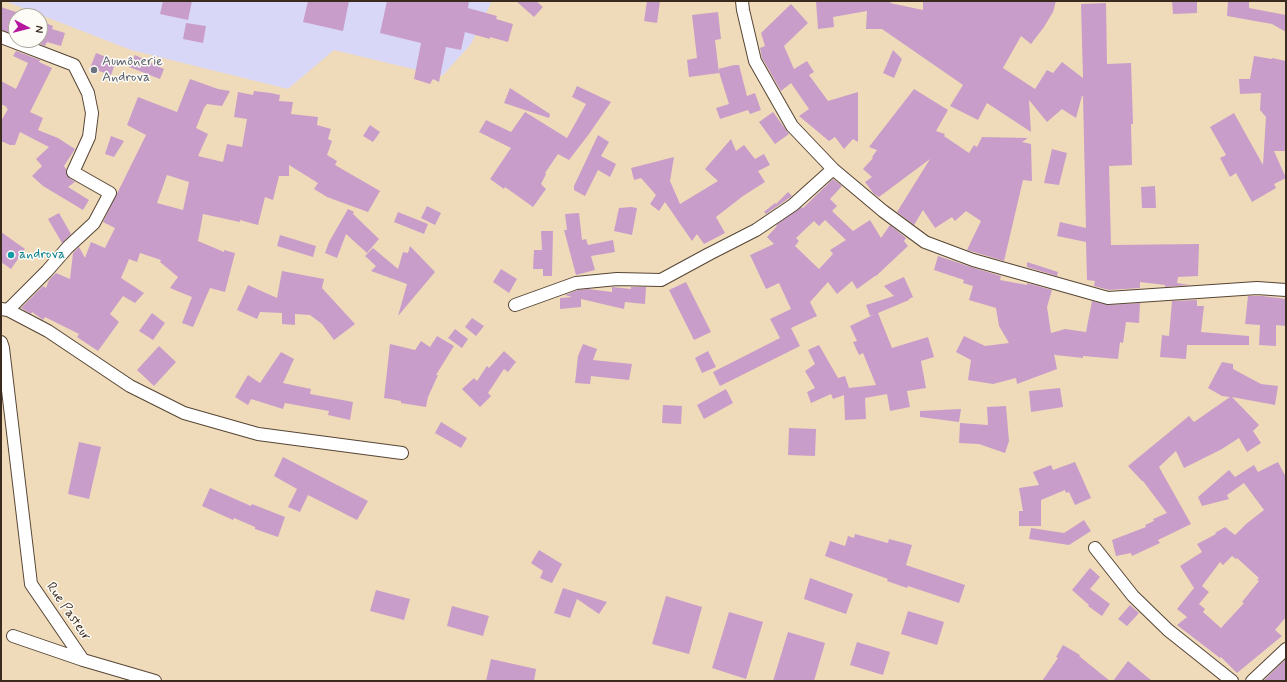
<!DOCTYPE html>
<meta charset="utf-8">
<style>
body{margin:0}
#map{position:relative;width:1287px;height:682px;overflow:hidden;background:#efdbba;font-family:Mynerve,sans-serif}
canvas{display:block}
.frame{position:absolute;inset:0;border:2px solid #3b2a1e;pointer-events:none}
.north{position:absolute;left:8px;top:8px;width:40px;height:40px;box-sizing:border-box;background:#fdfcf7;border:1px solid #afa8a0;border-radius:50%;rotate:97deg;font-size:11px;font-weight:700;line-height:16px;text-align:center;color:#3b2a1e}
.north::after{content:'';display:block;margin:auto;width:14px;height:18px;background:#b5179e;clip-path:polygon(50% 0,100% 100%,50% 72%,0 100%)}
</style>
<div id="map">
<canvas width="1287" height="682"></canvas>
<div class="frame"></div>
<div class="north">N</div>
</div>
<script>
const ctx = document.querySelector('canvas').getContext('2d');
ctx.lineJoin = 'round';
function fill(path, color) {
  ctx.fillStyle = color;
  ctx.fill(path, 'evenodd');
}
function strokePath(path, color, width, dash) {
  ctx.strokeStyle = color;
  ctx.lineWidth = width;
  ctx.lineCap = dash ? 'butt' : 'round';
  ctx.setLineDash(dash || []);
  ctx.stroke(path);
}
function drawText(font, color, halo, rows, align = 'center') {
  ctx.font = font + ' Mynerve,sans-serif';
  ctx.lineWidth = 3;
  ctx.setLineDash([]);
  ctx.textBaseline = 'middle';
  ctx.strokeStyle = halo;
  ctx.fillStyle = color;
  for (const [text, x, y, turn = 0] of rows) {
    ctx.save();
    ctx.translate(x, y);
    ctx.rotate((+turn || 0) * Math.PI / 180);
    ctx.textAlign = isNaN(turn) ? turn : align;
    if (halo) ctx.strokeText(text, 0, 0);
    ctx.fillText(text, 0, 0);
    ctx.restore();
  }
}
const built = new Path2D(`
 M5,1H492L471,44L442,76L334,50L288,89L131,50Z`);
const building = new Path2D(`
 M163,1H192L188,20L160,14Z
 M308,1H349L343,31L303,22Z
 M387,1H469L468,8L497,16L496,19L513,24L508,42L490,37V39L465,32L461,50L446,47L439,82L433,79L430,84L414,79L421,43L380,33Z
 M516,1H536L543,7L534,17Z
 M647,1H660L657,23L644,21Z
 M816,1H891L890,3L923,10V1H1056L1053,12L1044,27L1031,44L1021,36L1003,68L1035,89L1047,70L1053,73L1062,62L1083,78L1081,4L1106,3L1107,64L1131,63L1133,124H1131L1132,165L1109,166L1111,245L1199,244L1198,276L1178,277L1177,283L1190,285L1165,287V285L1140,282V288L1109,290L1094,286L1095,281L1087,280L1086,242L1057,236L1060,222L1086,228L1083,96H1082L1076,118L1062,109L1047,122L1029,100L1031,132L987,103L978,120L950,106L963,85L882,29H866L867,11L833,17L834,27L818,29Z
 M1172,1H1197V13L1173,14Z
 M1228,1H1249V8L1286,15V32L1272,24L1227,16Z
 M791,4L808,23L784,46L794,69L807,61L814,72L809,75L828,101L858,92V142L853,139L844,149L835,137L829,141L799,116L809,109L791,83L781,91L762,58L760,48L765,46L761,33Z
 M1,7L16,12V35L1,30Z
 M718,12L721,39L715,40L719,73L689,77L687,60L697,58L692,15Z
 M40,21L53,26L52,29L65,33L61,46L47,42L45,46L30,40H40Z
 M186,23L206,26L203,43L183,39Z
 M893,50L902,59L894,78L883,73Z
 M16,51L40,60L39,62L52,68L30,112L43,118L38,130L58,138L75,149L64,166L66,169L67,176L75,182L68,187L89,200L83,210L43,186L32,176L42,166L36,159L49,147L20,132L15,145H10L1,141V121L8,109L6,108L7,107L1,104V81L16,89L28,63L13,56Z
 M96,53L116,61L111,75L90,68Z
 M135,55L164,69L160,79L129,67Z
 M1254,56L1272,59V58L1286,61V151H1274L1286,178L1274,184L1276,188L1252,202L1236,173L1230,177L1220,158L1226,155L1210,127L1234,113L1263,165L1266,117L1260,110L1261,93L1240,94L1239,79H1250Z
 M734,65H739L747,96L755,93L761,110L750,114L748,110L720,119L716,108L729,104L718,69Z
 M190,79L218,89L230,91L222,106L207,104L204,108L196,128L208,134L198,156L223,162L227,144L242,147L247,119L234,117L238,92L253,95L254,91L271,93L280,95L279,101L293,102L291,114L318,117L317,125L331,129L328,139L332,141L327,155L337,161L335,165L380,191L368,212L327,197L314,189L318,183L289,165V176H279L273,200L265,197L258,225L240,220V222L203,214L198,241L224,252V250L235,253L225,292L210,288L193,327L182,323L192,297L170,288L178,277L160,262L161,260L140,253L137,262L129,259L121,278L144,293L135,303L123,296L110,314L119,322L98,351L77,337L79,334L45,317L43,320L32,312L31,314L21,308L43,286L46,288L49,280L56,273L70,279L73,253L79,247L85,258L91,242L105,248L115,228L103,222L146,135L127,125L138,97L177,112ZM167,175L189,182L183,210L157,203Z
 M577,86L611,102L589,134L569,160L558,154L545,173L546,174L541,184L546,189L533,207L505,187L504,189L490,179L511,148L479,132L486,120L511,132L525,112L567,138L586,104L572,97Z
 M510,88L550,114L549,118L504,103Z
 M914,89L948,110L936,131L945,134L944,136L969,153L974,145L977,147L982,137L1028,138L1022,142L1031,144L1032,181L1023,180L1004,261L967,250L981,221L966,211L955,221L952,217L935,228L923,210L914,225L897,212L930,159L879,197L874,194L865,182L872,177L863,169L873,158L872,157L877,150L869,147Z
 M773,112L789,134L775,144L759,122Z
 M370,125L380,132L373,142L363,136Z
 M598,135L609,142L601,156L616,164L610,177L598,170L585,196L574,190V186Z
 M111,136L124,141L114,157L105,154Z
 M731,139L736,151L744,145L755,159L764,154L770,165L758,171L765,182L743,196L716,217L725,233L704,244L697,234L692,241L665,202L659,211L650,204L656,195L641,178L634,180L631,168L674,157L670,181L680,204L718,181L705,169Z
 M1052,149L1067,153L1059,185L1044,183Z
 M833,179L842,186L830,199L837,206L832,211L853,231L870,220L881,238L890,225L906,238L904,241L908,246L876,276H875L857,289L852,281L837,294L828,282L810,302L817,316L791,328L800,346L720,386L713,372L780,338L770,319L791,309L779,283L766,289L750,255L774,244L767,237L777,226L776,225L802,207L803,208ZM825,220L846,240L830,250L833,254L819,269L795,246L799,241L796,238L814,221L819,226Z
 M1155,186L1156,208H1142L1141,187Z
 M788,192L792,196L766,214L764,212L775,203L776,204Z
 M427,206L441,213L435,225L421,218Z
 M631,207L637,208L632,235L614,231L619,208Z
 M348,209L354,212L353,214L379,239L367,253L346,234L337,258L325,253L329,242Z
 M398,212L428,224L424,234L394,222Z
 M59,213L71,234L62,243L48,219Z
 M579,213L582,240L586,239L588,245L613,240L615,252L591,256L595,270L576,275L564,230H567L565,214Z
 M541,231H553L552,276H543V269H533L534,250H542Z
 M1,232L25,249L11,269L1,262Z
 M280,235L316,246L313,257L277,246Z
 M410,246L435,272L398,316L407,284L371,271L376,266L365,256L373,248L398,269L403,252L408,253Z
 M938,256L971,267L1001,276L1000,280L1027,285V283L1052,290L1047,307L1051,333L1065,329L1086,332L1092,301L1108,305L1140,303L1139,323L1126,322L1123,343L1120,342L1118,359L1083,356V358L1055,355L1054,354L1057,369L1017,384L1016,378L993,384L968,380L971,360L956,352L964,336L985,346L1009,343L999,326L996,308L969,300L973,286L963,283L964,280L934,270Z
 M1027,262L1058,272L1057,276L1027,267Z
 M501,269L517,279L509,293L493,282Z
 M282,271L324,279L322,288L355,324L334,340L322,324L310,315L295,314V325L282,324V313L260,312L257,319L237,310L248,285L277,298Z
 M904,277L913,297L909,299V300L878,313L892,348L928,337L934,357L921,361L926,388L907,391L910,407L890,411L887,394L865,398L866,419L845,420L844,395L833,399L831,394L811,403L807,392L815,388L805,371L815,364L808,350L819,345L838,378L845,376L849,388L876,385L863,353L859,355L853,342L857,341L850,326L875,314L870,316L866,305L894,296L884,286Z
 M686,282L711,332L694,340L669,290Z
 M612,287L631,289V287H646L645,304L625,302L624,309L581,299V307L560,309V298L572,297L565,295L578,290L588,289L612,292Z
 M1248,296H1262L1286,299V326L1276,325V346L1259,345L1260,325L1245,324Z
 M1197,300V306H1204L1201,332L1249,336V345H1187L1186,359L1160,357L1162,335L1169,336L1172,301Z
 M152,313L165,323L153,340L139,331Z
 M472,318L484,326L476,336L465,327Z
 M455,329L468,339L462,348L448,338Z
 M437,336L454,346L436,375H438L428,397L426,407L401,403V401L384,398L390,344L415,350L421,341L430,347Z
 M583,344L597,349L593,360L632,364L629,380L591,376L590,384L575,383L578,356Z
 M159,346L176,362L154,386L137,370Z
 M504,351L516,362L508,372L504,369L488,393L491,396L480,407L462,389L474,378L477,381L487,366L489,368Z
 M708,351L716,367L702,373L695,358Z
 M281,352L294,359L283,383L311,389L310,394L353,402L350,420L328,415L329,411L285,403L283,409L251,399L248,405L235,397L248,375L260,383Z
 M1222,362L1233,364V369L1261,384L1278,386L1275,405L1232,397L1259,425L1253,431L1261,443L1247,452L1239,438L1222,449L1184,468L1176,451L1159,467L1191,524L1158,540L1160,543L1132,556L1131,553L1116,556L1112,540L1146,527L1145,525L1154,521L1153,519L1167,513L1143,481H1142L1128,466L1189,416L1194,422L1230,397L1222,396L1208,388Z
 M1060,388L1063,407L1031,412L1029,391Z
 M726,389L733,403L704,419L697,405Z
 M663,405L682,406L681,424L662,423Z
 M1006,406L1009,441L1005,453L979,444L959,443L960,423L988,425L987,407Z
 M961,409L959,422L920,417V411Z
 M441,422L467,438L461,448L435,433Z
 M789,428L816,429L815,456L788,455Z
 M79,442L101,447L89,499L68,494Z
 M283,457L368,501L357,520L308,495L300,512L288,507L297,489L274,476Z
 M1075,462L1091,498L1075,505L1069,492L1066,493L1065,490L1041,500V526H1019V511H1023L1019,488L1039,485L1033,472L1051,465L1053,470Z
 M1278,462L1286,477V617L1275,630L1282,636L1237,673L1221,657L1220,658L1177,625L1187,617L1177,609L1194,588L1180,566L1202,552L1197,544L1216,534L1215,533L1225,527L1235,535L1246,524L1264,510L1244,483L1227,495L1229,499L1202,506L1198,497L1229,470L1235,477L1254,465L1258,472ZM1232,556L1236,559L1237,558L1259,578L1257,580L1259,581L1242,602L1244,603L1221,628L1203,612L1205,609L1199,604L1209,592L1202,586L1220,562L1223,565Z
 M210,488L251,506L252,504L285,517L278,537L255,529V527L234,518L233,520L202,506Z
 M1084,520L1091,531L1069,545L1029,539L1031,528L1064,533Z
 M855,534L888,543L889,539L912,545L906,565L965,585L959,603L908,586L907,588L887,581L888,579L825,556L830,541L845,546L848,536L854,538Z
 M539,550L562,564L552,583L540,578L543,571L531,563Z
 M1090,568L1100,577L1090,589L1110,604L1102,616L1088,606L1089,605L1072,590Z
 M810,578L853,594L846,614L804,599Z
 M563,588L569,590L607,602L599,614L577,599L570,618L554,613Z
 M376,590L410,599L404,620L370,611Z
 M666,596L702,607L689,654L652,644Z
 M1130,605L1139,613L1127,626L1118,619Z
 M452,606L489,616L483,636L447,626Z
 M908,611L944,622L937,645L901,634Z
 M729,612L763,622L746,679L712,668Z
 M788,632L825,643L814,681H773Z
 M857,642L890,652L883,675L850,665Z
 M1063,645L1080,655L1079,656L1110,681H1042L1058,658L1056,657Z
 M491,659L536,669L534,681H486Z
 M1286,659V681H1263Z
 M1128,661L1152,681H1113Z`);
const minor = new Path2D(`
 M742,1L743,10L755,61L792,126L833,169L883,211L925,242L973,260L1108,298L1257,288L1286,290
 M1,37L74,65L88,93L92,113L89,137L73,172L110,193L94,223L68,247L47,271L8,310
 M515,305L576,283L617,279L661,280L709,254L756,230L793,205L833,169
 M1,309L8,310L48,331L130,386L184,413L258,434L402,453
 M1,342L3,348L31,584L83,660
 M1095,548L1133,596L1168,630L1232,681
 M13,636L83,660L155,681
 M1252,681L1286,649`);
const markers = [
 [94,70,4,"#6b7280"],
 [11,255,4,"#0f9aa8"]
];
const worshipNames = [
 ["Aumônerie",102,62],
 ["Androva",102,78]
];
const cultureNames = [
 ["androva",19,255]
];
const streetNames = [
 ["Rue Pasteur",68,612,55]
];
fill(built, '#d9d7f8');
fill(building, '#c99dc9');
strokePath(minor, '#564535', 14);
strokePath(minor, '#fff', 12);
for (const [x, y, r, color] of markers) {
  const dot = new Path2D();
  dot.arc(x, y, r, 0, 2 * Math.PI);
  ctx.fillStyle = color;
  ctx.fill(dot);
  strokePath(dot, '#fdfcf7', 1.5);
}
drawText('14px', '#5b616d', '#fdfcf7', worshipNames, 'left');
drawText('14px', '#0d838f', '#fdfcf7', cultureNames, 'left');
drawText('14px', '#3b2a1e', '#fdfcf7', streetNames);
</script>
